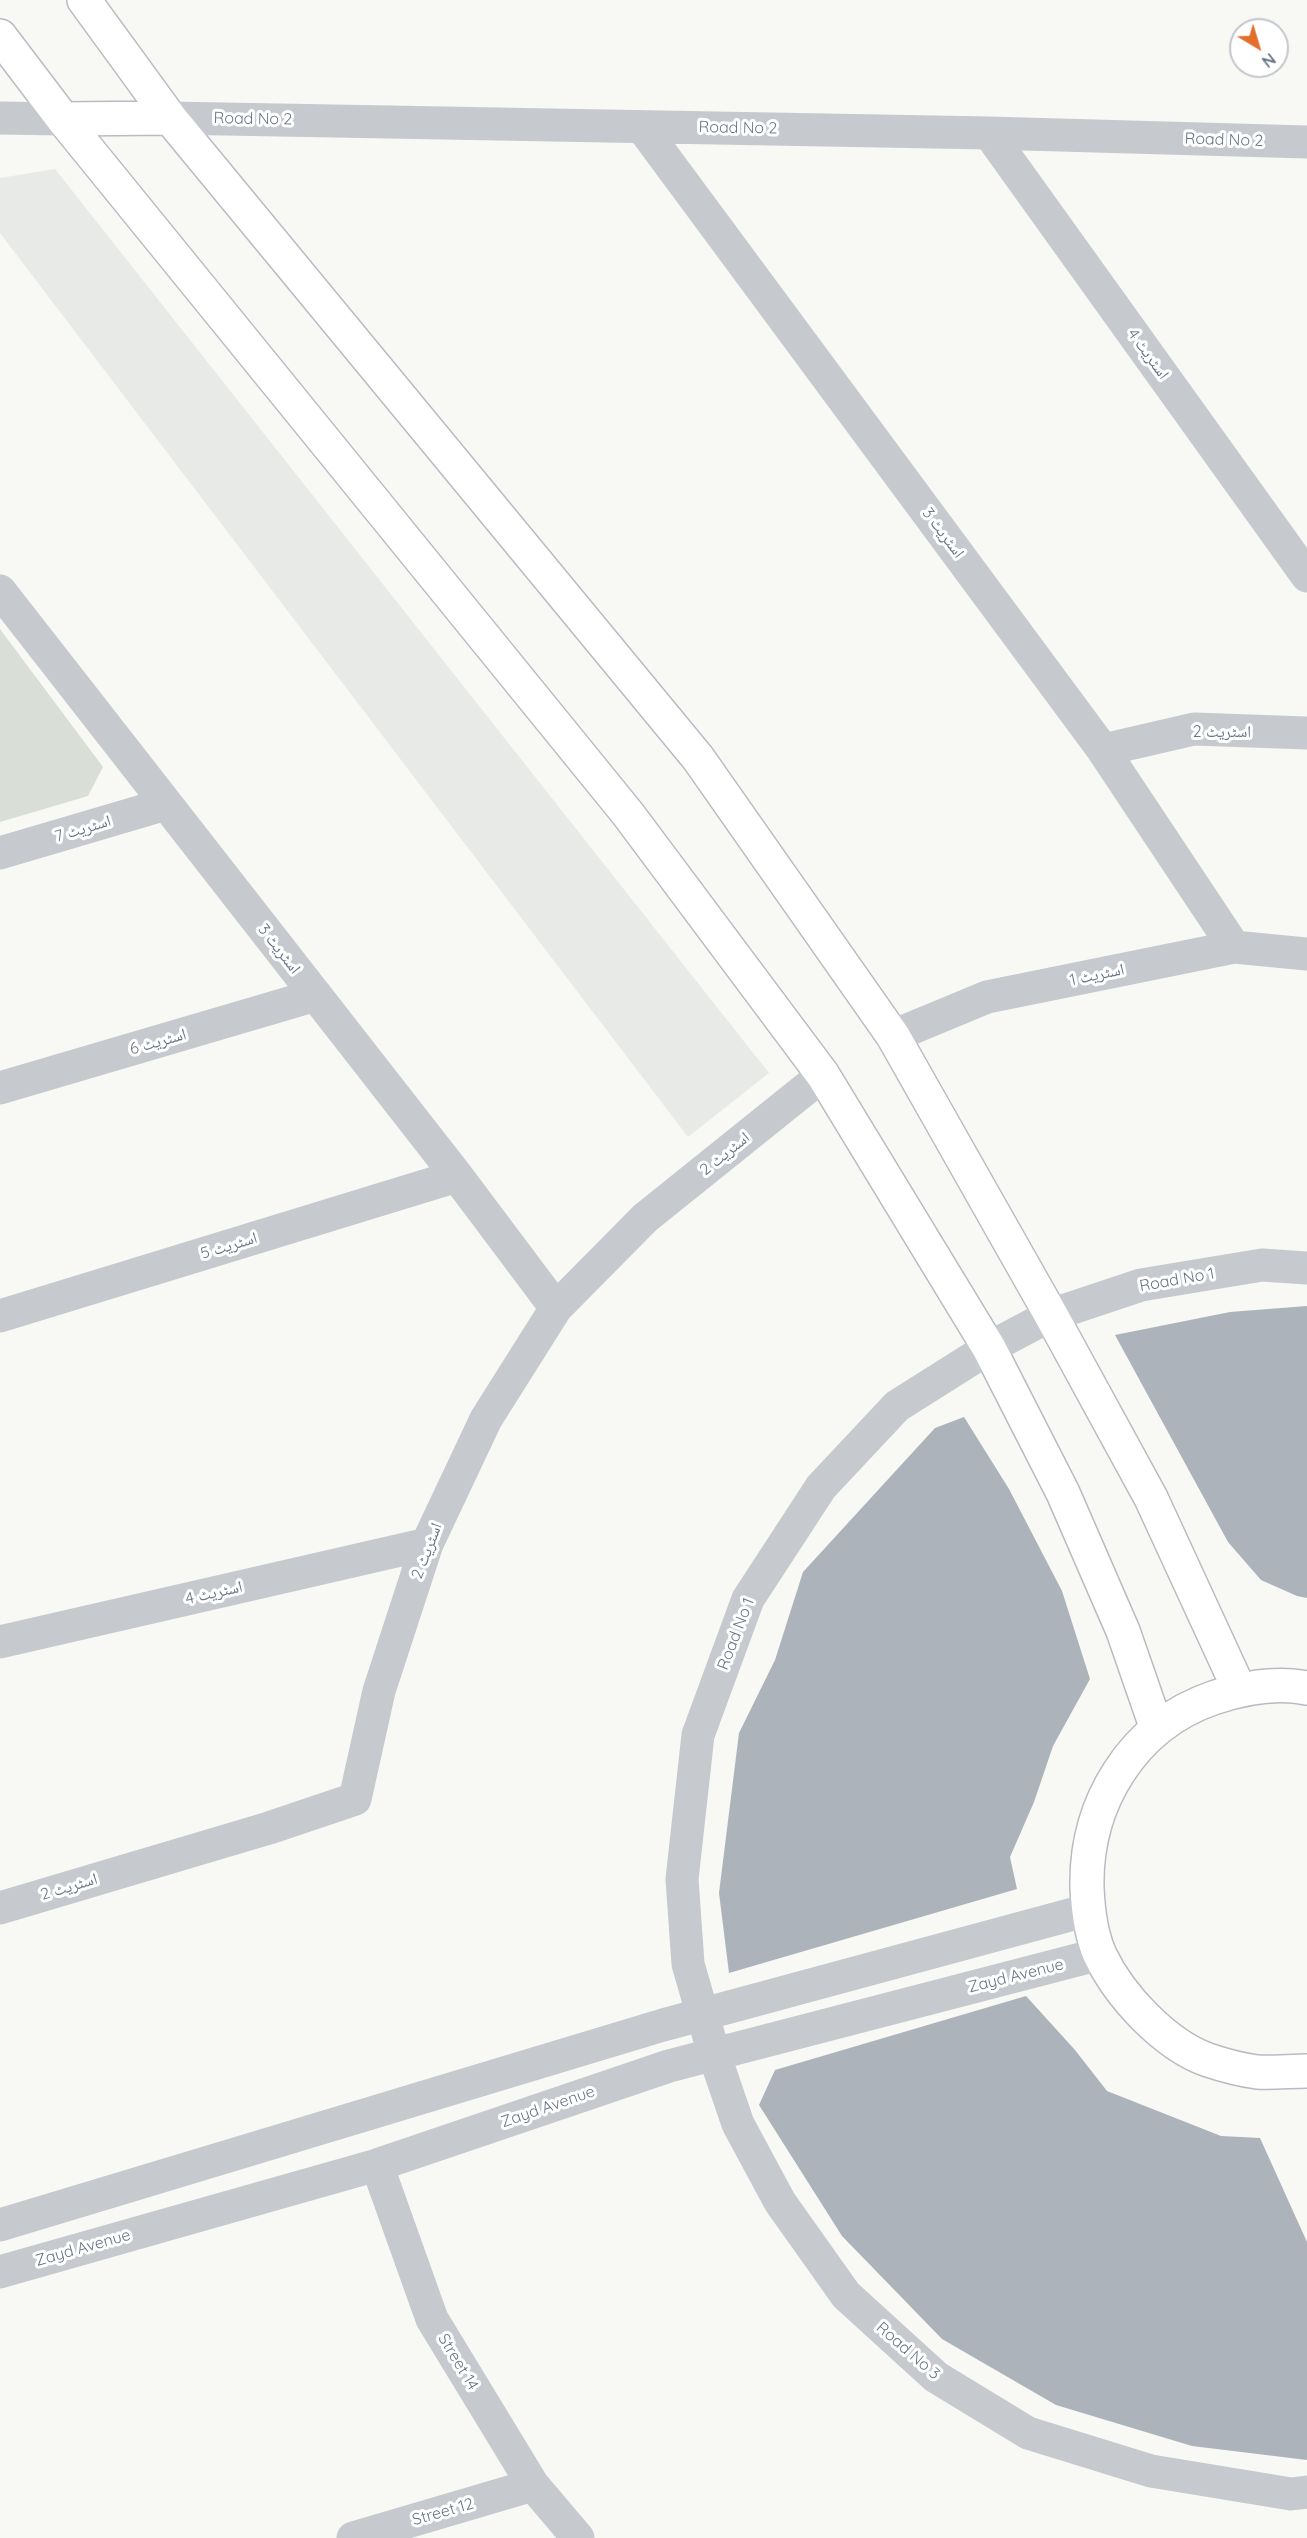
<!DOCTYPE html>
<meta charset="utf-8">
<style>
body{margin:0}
#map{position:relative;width:1307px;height:2538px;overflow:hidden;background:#f8f8f5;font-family:Quicksand,sans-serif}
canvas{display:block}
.north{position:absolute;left:1229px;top:18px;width:60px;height:60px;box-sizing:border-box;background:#fff;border:2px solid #c2c7cf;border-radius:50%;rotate:142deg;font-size:16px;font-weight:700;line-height:24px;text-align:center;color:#677486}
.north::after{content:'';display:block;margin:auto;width:21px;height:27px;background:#e36e2b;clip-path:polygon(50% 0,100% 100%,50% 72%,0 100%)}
</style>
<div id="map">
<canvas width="1307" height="2538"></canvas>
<div class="north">N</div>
</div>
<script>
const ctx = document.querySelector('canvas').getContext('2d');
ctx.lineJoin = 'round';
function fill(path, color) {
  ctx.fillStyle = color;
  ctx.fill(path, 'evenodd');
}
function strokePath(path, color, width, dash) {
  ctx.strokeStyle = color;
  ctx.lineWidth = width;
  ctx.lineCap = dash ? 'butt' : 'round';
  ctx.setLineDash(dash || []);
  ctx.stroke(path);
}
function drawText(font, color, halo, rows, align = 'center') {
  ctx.font = font + ' Quicksand,"Noto Naskh Arabic",sans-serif';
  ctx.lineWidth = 6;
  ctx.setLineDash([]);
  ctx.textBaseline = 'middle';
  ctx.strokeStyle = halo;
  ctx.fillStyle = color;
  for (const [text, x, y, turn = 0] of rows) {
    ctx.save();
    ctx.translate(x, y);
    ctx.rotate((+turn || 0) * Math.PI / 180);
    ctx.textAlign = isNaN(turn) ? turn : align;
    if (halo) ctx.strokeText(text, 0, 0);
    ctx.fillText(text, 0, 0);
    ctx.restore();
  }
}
const built = new Path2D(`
 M55,169L769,1073L688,1137L0,233V178Z`);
const green = new Path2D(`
 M0,629L103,767L88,796L0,822Z`);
const building = new Path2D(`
 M1307,1306V1598L1297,1596L1261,1580L1228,1542L1115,1335L1230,1312Z
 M964,1417L1009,1489L1062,1591L1090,1679L1053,1746L1034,1802L1010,1857L1017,1889L729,1973L719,1893L739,1733L775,1660L803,1572L935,1428Z
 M1026,1996L1075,2050L1107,2091L1221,2136L1260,2138L1307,2242V2460L1192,2446L1056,2405L942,2339L842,2236L759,2105L775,2070Z`);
const street = new Path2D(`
 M0,118L63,119
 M170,118L989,133L1307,142
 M642,127L1103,750L1234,947
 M989,133L1307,576
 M0,591L457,1176L556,1308
 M1103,750L1194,729L1307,733
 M0,853L166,804
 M893,1036L987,997L1234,947L1307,954
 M0,1088L316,995
 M1307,1268L1262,1265L1141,1285L1051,1315L989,1348L897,1406L821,1487L748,1599L698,1735L682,1879L688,1964L714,2054L738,2124L780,2202L846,2295L936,2377L1028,2433L1151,2471L1291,2494L1307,2492
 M0,1316L457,1176
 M0,1642L427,1544
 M0,1908L269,1828L355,1799L379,1691L427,1544L486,1419L556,1308L645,1218L823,1075
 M377,2165L432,2319L533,2485L578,2538
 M0,2225L663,2025L1088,1910
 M0,2272L377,2165L669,2066L1100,1954
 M353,2538L533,2485`);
const secondary = new Path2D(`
 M84,0L170,118L698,758L893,1036L1051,1315L1151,1498L1239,1689
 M0,36L63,119L628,814L823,1075L989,1348L1063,1493L1123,1631L1157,1729
 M63,119L170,118
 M1307,1688C1276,1682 1243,1688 1213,1698C1132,1726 1085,1804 1087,1888C1088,1910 1091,1935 1100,1955C1111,1978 1127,1999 1145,2017C1162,2034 1185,2052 1208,2060C1223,2065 1242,2070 1257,2072C1273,2073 1291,2071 1307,2071`);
const streetNames = [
 ["Road No 2",253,119,1],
 ["Road No 2",738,128,1],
 ["Road No 2",1224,140,2],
 ["اسٹریٹ 4",1148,354,54],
 ["اسٹریٹ 3",943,533,53],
 ["اسٹریٹ 2",1222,732],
 ["اسٹریٹ 7",83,829,-17],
 ["اسٹریٹ 3",279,949,52],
 ["اسٹریٹ 1",1097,975,-12],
 ["اسٹریٹ 6",158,1042,-16],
 ["اسٹریٹ 2",725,1154,-39],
 ["اسٹریٹ 5",229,1246,-17],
 ["Road No 1",1177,1280,-10],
 ["اسٹریٹ 2",427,1551,-69],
 ["اسٹریٹ 4",214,1593,-13],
 ["Road No 1",736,1634,-69],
 ["اسٹریٹ 2",69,1887,-17],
 ["Zayd Avenue",1016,1976,-14],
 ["Zayd Avenue",548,2107,-19],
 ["Zayd Avenue",83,2248,-16],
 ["Road No 3",908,2351,41],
 ["Street 14",458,2362,59],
 ["Street 12",443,2512,-16]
];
fill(built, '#e8eae8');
fill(green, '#d9dfd6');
fill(building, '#acb3ba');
strokePath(secondary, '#b8bcc2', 36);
strokePath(street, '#c6c9cd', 33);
strokePath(secondary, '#fff', 33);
drawText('16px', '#677486', '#fff', streetNames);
</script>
